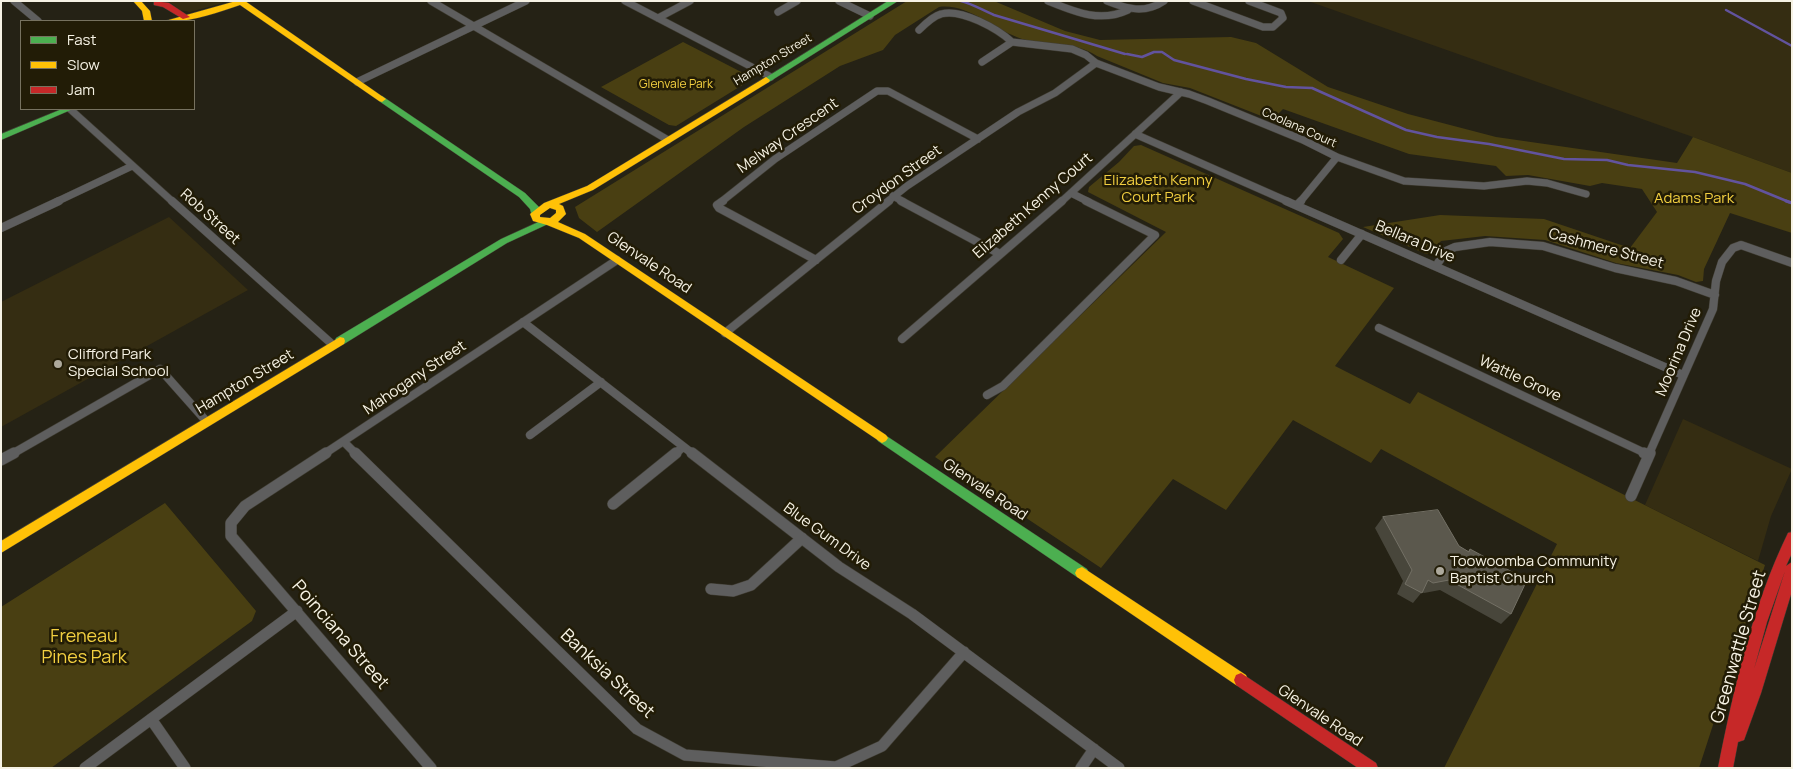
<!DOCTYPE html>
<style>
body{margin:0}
#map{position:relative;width:1793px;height:769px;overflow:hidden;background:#252215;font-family:Manrope,sans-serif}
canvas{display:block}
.frame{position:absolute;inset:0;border:2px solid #f6f2e4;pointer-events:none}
.legend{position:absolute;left:20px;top:20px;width:175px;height:90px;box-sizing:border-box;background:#221c06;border:1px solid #77725f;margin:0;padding:6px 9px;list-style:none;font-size:15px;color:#f6f2e4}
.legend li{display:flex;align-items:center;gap:10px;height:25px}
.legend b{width:25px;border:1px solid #77725f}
</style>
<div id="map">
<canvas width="1793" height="769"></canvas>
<div class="frame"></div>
<ul class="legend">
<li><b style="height:6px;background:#4caf50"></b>Fast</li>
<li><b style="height:6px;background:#ffc107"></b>Slow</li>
<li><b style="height:6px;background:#c62828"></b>Jam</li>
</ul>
</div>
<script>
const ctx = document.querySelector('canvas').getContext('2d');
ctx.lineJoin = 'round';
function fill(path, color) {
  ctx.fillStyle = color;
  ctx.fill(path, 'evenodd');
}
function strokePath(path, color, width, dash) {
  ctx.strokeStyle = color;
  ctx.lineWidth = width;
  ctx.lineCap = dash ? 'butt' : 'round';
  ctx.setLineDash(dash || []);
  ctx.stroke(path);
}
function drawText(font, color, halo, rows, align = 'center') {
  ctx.font = font + ' Manrope,sans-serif';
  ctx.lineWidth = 5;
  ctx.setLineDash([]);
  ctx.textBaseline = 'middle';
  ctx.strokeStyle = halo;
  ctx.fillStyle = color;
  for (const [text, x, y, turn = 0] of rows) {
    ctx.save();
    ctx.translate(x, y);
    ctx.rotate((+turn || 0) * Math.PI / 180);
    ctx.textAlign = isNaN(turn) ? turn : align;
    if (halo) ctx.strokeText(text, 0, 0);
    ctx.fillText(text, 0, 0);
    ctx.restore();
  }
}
const built = new Path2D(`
 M168,1H221L223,3L190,12L180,10Z
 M1308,1H1792V173L1693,137Z
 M169,217L248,290L1,427V302Z
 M1683,419L1792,469L1771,516L1758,561L1645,505Z`);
const green = new Path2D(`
 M907,1H994L1065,31L1100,40L1231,37L1256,43L1328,87L1408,114L1496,137L1677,163L1693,137L1792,173V233L1730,213L1704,269L1703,281L1696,282L1678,275L1616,263L1545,240L1485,236L1441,241L1432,253L1426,254L1363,227L1440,215L1544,219L1630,248L1657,212L1642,189L1602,183L1590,186L1528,175L1506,176L1496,166L1409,154L1283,109L1274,118L1269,119L1190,88L1163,83L1097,56C1073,40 1048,47 1022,39C996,31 968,3 939,7L895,35L883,50L840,66L744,127L597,232L579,218L575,207Z
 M683,42L749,76V81L676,126L669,125L601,87Z
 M1141,145L1339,233L1343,239L1328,257L1394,288L1335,366L1410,404L1418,392L1765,565L1699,768H1444L1557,544L1381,449L1371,463L1293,420L1226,510L1173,479L1101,568L935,457L1166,232L1088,192L1089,187L1119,162L1134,146Z
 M165,503L256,611L252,621L51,768H1V607Z`);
const streamFar1 = new Path2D(`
 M961,1C973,4 982,10 994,15L1125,54
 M1726,10L1792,46
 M1127,54L1142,57L1154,52H1162L1174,60L1246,79L1286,87L1312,88L1406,130L1437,137L1489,144L1564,159L1607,160L1628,165L1695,172L1745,184L1789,202`);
const stream = new Path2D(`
 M1786,201L1792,203`);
const streetFar2 = new Path2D(`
 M14,1L38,21
 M431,1L668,140
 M625,1L771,77
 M839,1L870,16
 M1048,1C1075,12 1100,23 1128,10
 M1107,1C1127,9 1145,14 1164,1
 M1193,1L1263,27H1273L1283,18L1281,13L1249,1
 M778,12L797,1
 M658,18L690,1
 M919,30C925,24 933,16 941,14C961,8 998,29 1012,42
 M1012,42L1072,49L1086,55L1096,63L1159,87L1189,94L1208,101L1303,140L1337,157L1404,181L1484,186L1527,181L1547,183L1586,194
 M982,62L1012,42
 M357,82L526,1
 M70,109L173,202
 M1135,134L1289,202
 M1071,193L1089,202
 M893,196L904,202
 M56,202L132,166
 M721,202L775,159L877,91H888L978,139
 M887,202L907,186L1018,112L1055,93L1096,63
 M1061,202L1181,92
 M1300,202L1337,157`);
const streetFar1 = new Path2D(`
 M172,201L333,345
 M723,201L717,205L719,208L816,260
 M901,201L1000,254
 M1286,201L1683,375
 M1297,205L1301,201
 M1,228L59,201
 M1341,260L1362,234
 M1436,266L1446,251L1455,247L1490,242L1543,246L1615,268L1676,281L1715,295
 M523,322L693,454
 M1379,328L1647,454
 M725,333L889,201
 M902,339L1062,201
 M987,395L1003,386L1155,235L1086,201
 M530,435L601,382
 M344,442L356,454
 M12,454L160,369L207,422
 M324,454L617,260
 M675,454L683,447
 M1649,454L1713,309L1716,281L1722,262L1733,248L1741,245L1792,263`);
const street = new Path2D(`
 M326,453L245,506L231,523V536L431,768
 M355,453L637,729L685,755L836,767L882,746L964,652
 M692,453L839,567L912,614L1119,768
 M1644,453L1649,455
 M1,460L14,453
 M1631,496L1650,453
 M613,504L676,453
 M711,589L733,591L751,585L802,538
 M151,719L185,768
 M85,768L297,611
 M1081,768L1094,749`);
const fast = new Path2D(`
 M888,1H898L769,82L766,83L762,80Z
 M382,96L525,193L540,208L538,216H532L530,209L519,197L379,101V97Z
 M62,109H73L1,140V134Z
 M545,219L550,222L548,224L507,243L344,344H336L335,341L336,338L501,239Z
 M882,433L1087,569L1089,573L1087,577L1082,579L1077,577L878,441L876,438L878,435Z`);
const slow = new Path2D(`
 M133,1H141L150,11L152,21H144L142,11Z
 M236,1H245L386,99L382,102L379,101L240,5C217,13 189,23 165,21Z
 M766,77L770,80L769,82L593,190L559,204L563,206L566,214L558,222L585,234L886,435L888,438L886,441L882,443L579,238L547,225L533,221L530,214L544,203L587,186ZM550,208L556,210V213L550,218L540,217V215Z
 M340,337L344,338L345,341L344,344L1,553V541Z
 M1082,567L1246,675L1248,680L1246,685L1241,687L1236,685L1077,577L1075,573L1077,569Z`);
const jam = new Path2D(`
 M154,1L169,3L190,17L183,19L163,7L154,5Z
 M1792,532V553L1786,566L1792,562V591L1761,693L1744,740L1738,742L1733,768H1718C1734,688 1752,607 1788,533ZM1785,571L1754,669L1767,622Z
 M1241,673L1376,763L1378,768H1358L1236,685L1234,680L1236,675Z`);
const wall = new Path2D(`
 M1383,517L1459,546L1468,551L1470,549L1511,614L1501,624L1440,590L1424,593L1422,592L1413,603L1397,594L1403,581L1375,528Z`);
const building = new Path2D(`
 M1438,510L1459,546L1469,552L1470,549L1527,580L1511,614L1449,580L1433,583L1428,580L1422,593L1405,584L1412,570L1383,517Z`);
const markers = [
 [58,364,5,"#ada99c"],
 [1440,571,5,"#ada99c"]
];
const farStreetnames = [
 ["Hampton Street",773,60,-31],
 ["Coolana Court",1299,128,24]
];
const farParknames = [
 ["Glenvale Park",676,85]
];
const streetNames = [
 ["Melway Crescent",788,136,-35],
 ["Croydon Street",897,180,-36],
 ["Elizabeth Kenny Court",1033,206,-41],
 ["Rob Street",210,217,42],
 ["Bellara Drive",1415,242,23],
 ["Cashmere Street",1606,249,15],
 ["Glenvale Road",649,263,34],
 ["Moorina Drive",1679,352,-67],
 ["Mahogany Street",415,378,-34],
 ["Wattle Grove",1520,379,25],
 ["Hampton Street",245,382,-31],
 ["Glenvale Road",985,490,34],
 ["Blue Gum Drive",827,537,36],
 ["Glenvale Road",1320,716,34]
];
const parkNames = [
 ["Elizabeth Kenny",1158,181],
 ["Court Park",1158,198],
 ["Adams Park",1694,199]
];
const poiNames = [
 ["Clifford Park",68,355],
 ["Special School",68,372],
 ["Toowoomba Community",1450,562],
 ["Baptist Church",1450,579]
];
const nearStreetnames = [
 ["Poinciana Street",340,635,49],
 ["Greenwattle Street",1739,647,-74],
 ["Banksia Street",607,674,43]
];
const nearParknames = [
 ["Freneau",84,637],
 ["Pines Park",84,658]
];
fill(built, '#352d12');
fill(green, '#493f12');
strokePath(streamFar1, '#62539e', 2.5);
strokePath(stream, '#62539e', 3);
strokePath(streetFar2, '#413e34', 8);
strokePath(streetFar1, '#413e34', 9);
strokePath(street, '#413e34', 12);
strokePath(fast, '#413e34', 1);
strokePath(slow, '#413e34', 1);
strokePath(jam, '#413e34', 1);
strokePath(streetFar2, '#5e5e5e', 7);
strokePath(streetFar1, '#5e5e5e', 8);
strokePath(street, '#5e5e5e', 11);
fill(fast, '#4caf50');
fill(slow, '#ffc107');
fill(jam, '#c62828');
fill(wall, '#48463b');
fill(building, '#5b584d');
strokePath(building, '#737065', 1);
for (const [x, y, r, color] of markers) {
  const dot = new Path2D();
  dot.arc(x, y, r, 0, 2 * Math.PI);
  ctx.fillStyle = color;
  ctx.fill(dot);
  strokePath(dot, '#221c06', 2);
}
drawText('12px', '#f6f2e4', '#221c06', farStreetnames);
drawText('12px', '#f2cf40', '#221c06', farParknames);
drawText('15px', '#f6f2e4', '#221c06', streetNames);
drawText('15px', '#f2cf40', '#221c06', parkNames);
drawText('15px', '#f6f2e4', '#221c06', poiNames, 'left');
drawText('18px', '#f6f2e4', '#221c06', nearStreetnames);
drawText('18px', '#f2cf40', '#221c06', nearParknames);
</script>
